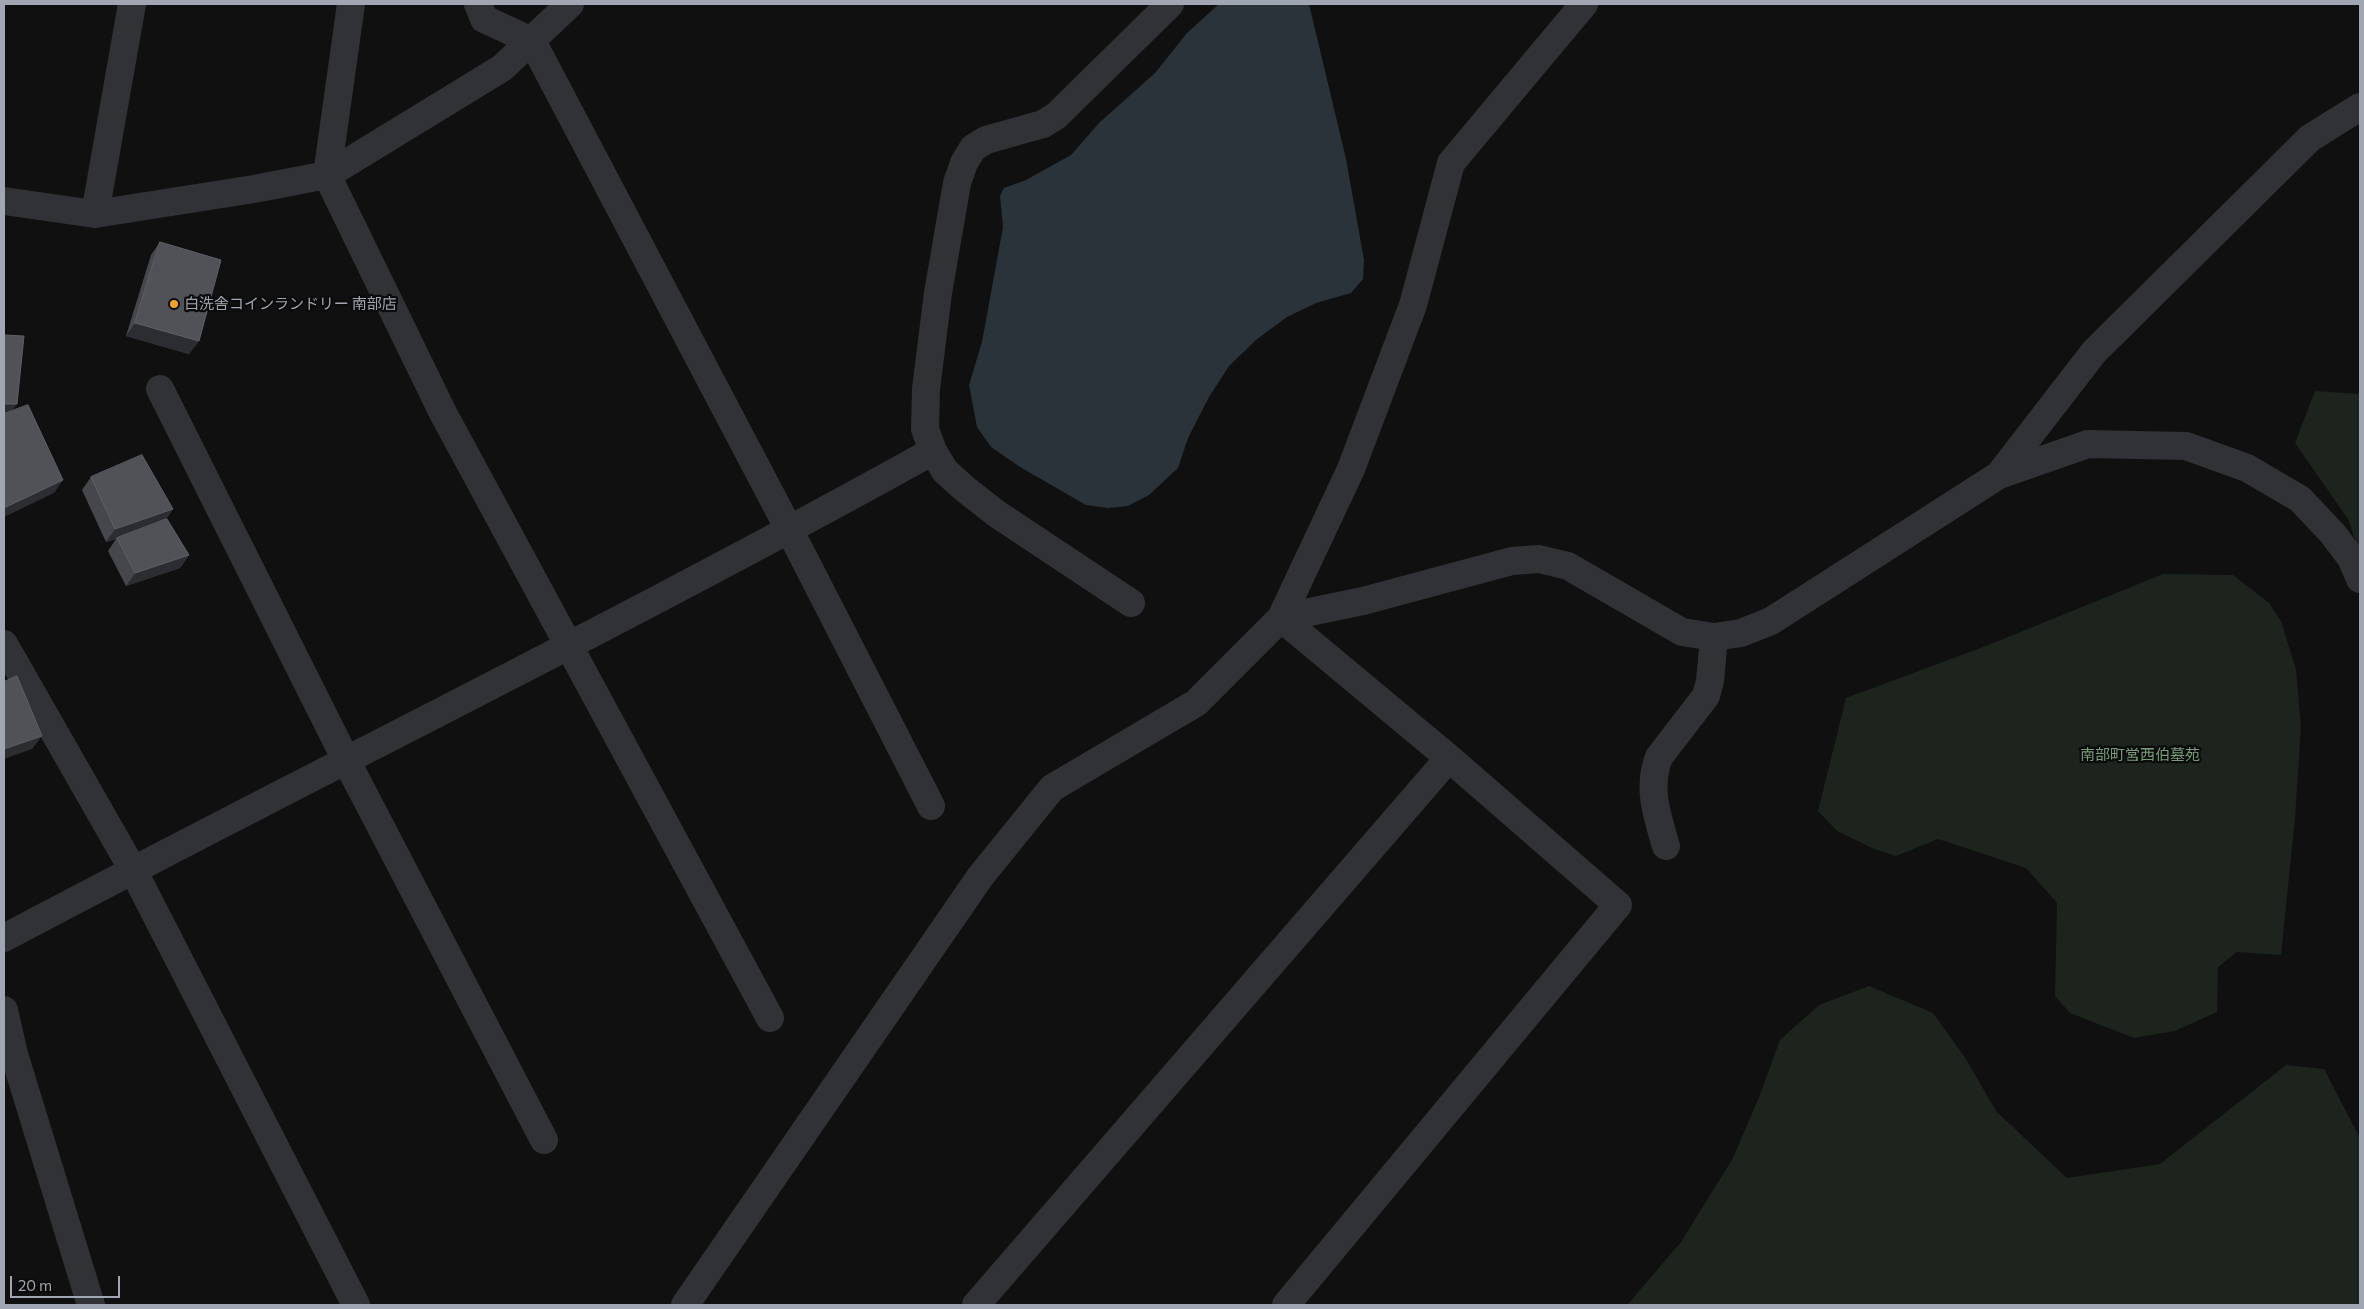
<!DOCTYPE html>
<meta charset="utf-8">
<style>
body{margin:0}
#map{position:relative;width:2364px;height:1309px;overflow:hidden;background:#101011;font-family:Commissioner,sans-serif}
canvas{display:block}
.frame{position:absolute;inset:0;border:5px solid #a1a7b2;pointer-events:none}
.scale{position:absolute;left:10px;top:1276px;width:110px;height:22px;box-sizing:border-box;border:2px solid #a1a7b2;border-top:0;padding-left:6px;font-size:15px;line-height:18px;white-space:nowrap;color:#a1a7b2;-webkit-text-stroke:4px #0b0b0c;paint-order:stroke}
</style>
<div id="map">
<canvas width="2364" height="1309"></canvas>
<div class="frame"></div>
<div class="scale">20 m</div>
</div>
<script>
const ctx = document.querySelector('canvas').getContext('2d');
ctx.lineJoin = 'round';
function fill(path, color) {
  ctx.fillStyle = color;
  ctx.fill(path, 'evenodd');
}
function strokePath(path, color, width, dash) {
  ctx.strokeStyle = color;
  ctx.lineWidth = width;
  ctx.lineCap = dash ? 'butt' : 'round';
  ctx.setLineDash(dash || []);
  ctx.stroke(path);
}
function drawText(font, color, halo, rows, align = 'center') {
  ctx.font = font + ' Commissioner,"Noto Sans JP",sans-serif';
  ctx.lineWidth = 4.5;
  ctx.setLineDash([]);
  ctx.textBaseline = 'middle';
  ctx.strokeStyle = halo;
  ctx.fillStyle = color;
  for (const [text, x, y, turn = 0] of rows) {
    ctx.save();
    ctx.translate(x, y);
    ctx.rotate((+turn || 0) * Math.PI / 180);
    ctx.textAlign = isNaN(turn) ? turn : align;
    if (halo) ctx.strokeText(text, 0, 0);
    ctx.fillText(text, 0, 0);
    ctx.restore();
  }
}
const green = new Path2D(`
 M2315,391L2360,394V554L2348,519L2295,443Z
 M2163,574L2233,575L2269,603L2281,621L2296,670L2301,727L2295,818L2281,955L2237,952L2218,967L2217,1012L2175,1031L2134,1038L2070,1013L2055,996L2057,903L2026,868L1938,839L1896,856L1872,848L1837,831L1818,811L1846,698L1986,646Z
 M1869,986L1933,1013L1966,1059L1996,1111L2067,1178L2160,1164L2286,1065L2324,1069L2360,1138V1305H1627L1681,1242L1733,1158L1759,1097L1780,1040L1819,1005Z`);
const water = new Path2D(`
 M1219,4H1309L1346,159L1364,260L1363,279L1351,293L1316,303L1287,317L1256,340L1229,366L1209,397L1188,438L1178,468L1149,495L1128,506L1108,508L1086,505L1020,467L991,447L977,427L969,385L982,342L1003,227L1000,196L1004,188L1026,180L1071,155L1100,122L1155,73L1187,33Z`);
const minor = new Path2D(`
 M351,4L327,175L443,413L770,1018
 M478,4L484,19L532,41L790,531L931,806
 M4,201L95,214L254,189L327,175L502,68L570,4
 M95,214L132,4
 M160,389L346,760L544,1140
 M1999,475L2094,352L2310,138L2360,107
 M1131,603L997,514L965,489L945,471L933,451L925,429L926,389L938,293L957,183L964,163L973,148L986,140L1043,124L1056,116L1170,4
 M1281,618L1363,601L1512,561L1539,559L1568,566L1682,632L1714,637L1741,633L1771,621L1999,475L2088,444L2186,446L2247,468L2300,499L2333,534L2351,558L2360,579
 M1281,618L1449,758L1618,905L1286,1305
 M4,644L133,870L356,1305
 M1666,846C1657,816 1647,787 1659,757L1706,696L1710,681L1714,637
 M4,938C313,774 627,621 933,451
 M685,1305L980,877L1052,788L1196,703L1281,618L1351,469L1413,305L1451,163L1584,4
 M976,1305L1449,758`);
const tertiary = new Path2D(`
 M4,1010L14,1054L91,1305`);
const wall = new Path2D(`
 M160,242L199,341L189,354L126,336L151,255Z
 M91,477L173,509L166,519L189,555L180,568L126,586L108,551L116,539L106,542L82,490Z`);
const shadedWall = new Path2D(`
 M135,323L199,341L189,354L126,336Z
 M4,404H17L8,417H4Z
 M63,480L54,493L4,517V508Z
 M173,509L164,522L106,542L115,529Z
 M189,555L180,568L126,586L135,573Z
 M42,736L32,749L4,759V749Z`);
const building = new Path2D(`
 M160,242L221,260L199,341L135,323Z
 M4,335L24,336L17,404H4Z
 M28,405L63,480L4,508V414Z
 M142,455L173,509L115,529L91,477Z
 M167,519L189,555L135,573L117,538Z
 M17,676L42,736L4,749V682Z`);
const markers = [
 [174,304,5,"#efa32a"]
];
const poiNames = [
 ["白洗舎コインランドリー 南部店",184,304]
];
const parkNames = [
 ["南部町営西伯墓苑",2140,755]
];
fill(green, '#1c241d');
fill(water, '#2a3339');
strokePath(minor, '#313236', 28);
strokePath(tertiary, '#313236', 28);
fill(wall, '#46474c');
fill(shadedWall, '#2c2d30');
fill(building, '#505257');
strokePath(building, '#5c5f65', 1);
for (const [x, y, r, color] of markers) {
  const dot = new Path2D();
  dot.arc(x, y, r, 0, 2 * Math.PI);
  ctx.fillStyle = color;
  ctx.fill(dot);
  strokePath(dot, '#0b0b0c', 2);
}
drawText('15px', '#a1a7b2', '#0b0b0c', poiNames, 'left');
drawText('15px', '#789d78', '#0b0b0c', parkNames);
</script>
